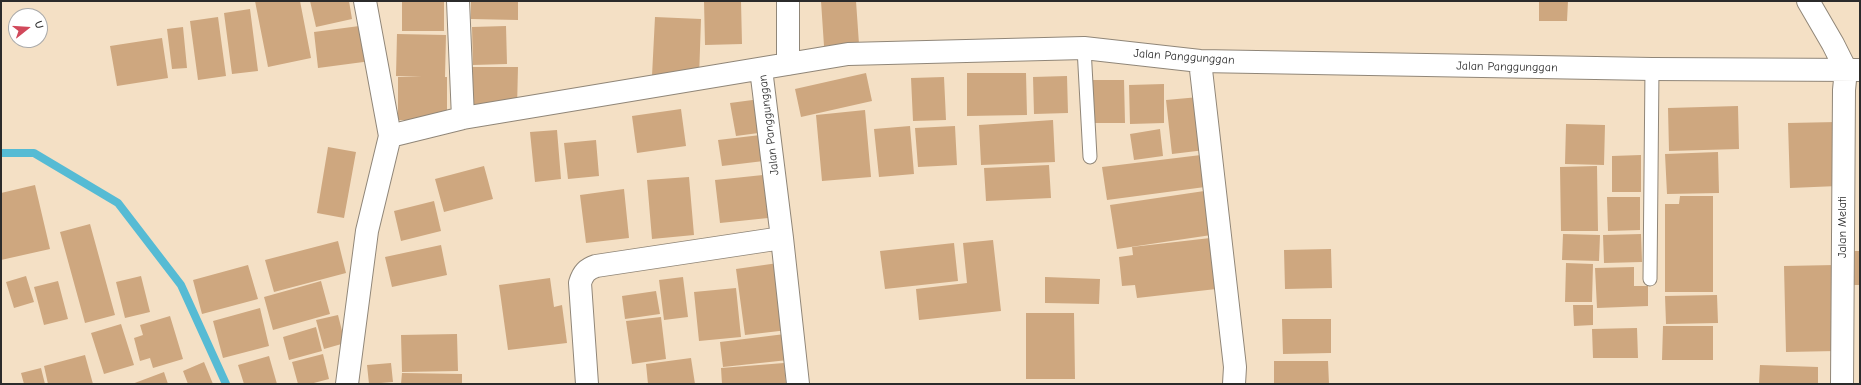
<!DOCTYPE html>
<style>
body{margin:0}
#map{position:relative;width:1861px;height:385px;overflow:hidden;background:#f4e0c5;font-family:"Comic Neue",sans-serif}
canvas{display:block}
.frame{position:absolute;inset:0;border:2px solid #2b2b2b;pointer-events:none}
.north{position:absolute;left:8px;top:8px;width:40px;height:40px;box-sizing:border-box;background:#fff;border:1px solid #aaa;border-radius:50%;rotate:73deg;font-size:11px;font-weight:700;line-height:16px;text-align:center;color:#2b2b2b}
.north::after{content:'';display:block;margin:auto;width:14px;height:18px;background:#d1495b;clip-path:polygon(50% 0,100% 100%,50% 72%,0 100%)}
</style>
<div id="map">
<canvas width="1861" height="385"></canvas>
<div class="frame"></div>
<div class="north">U</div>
</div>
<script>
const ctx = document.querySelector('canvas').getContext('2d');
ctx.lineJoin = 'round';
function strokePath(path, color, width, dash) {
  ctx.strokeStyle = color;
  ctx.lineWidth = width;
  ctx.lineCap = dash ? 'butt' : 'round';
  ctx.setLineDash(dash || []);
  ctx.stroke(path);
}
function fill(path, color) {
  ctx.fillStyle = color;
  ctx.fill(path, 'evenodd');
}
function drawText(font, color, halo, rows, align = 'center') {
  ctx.font = font + ' "Comic Neue",sans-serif';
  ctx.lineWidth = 3;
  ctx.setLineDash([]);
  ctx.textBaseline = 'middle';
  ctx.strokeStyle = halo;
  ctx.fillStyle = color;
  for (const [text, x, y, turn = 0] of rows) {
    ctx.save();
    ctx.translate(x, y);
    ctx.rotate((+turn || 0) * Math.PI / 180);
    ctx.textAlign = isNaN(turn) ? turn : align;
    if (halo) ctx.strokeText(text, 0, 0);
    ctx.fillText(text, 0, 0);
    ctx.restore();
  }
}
const stream = new Path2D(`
 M1,153H34L118,203L181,285L226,384`);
const building = new Path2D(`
 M255,1H300L311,58L268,67Z
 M310,1H349L352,19L316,27Z
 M402,1H444V31H402Z
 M471,1H518V20L471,19Z
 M704,1H741L742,44L705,45Z
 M821,1H856L859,44L824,46Z
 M1539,1H1568L1567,21H1539Z
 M250,9L258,71L232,74L224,13Z
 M218,17L226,76L198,80L190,21Z
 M655,17L701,19L699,78L652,76Z
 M367,25L371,61L318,68L314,32Z
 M506,26L507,64L473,65L472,27Z
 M183,27L187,68L172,69L167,29Z
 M397,34L446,35L445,77H447V120H398V77H422L396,76Z
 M162,38L168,78L117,86L110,46Z
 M465,67H518L517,108L465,107Z
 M866,73L872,101L801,117L795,89Z
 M967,73H1026L1027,115L967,116Z
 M1067,76L1068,113L1034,114L1033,77Z
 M944,77L946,120L913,121L911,78Z
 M1092,80H1124L1125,123H1093Z
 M1164,84V123L1130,124L1129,85Z
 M1199,97L1205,150L1172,154L1166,100Z
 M760,99L766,132L736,136L730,103Z
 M1738,106L1739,149L1669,151L1668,108Z
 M681,109L686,146L637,153L632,116Z
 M865,110L871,177L822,181L816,115Z
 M1053,120L1055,162L981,165L979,125Z
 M1837,122L1838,186L1790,188L1788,123Z
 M1566,124L1605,125L1604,165L1565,164Z
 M910,126L914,174L879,177L874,129Z
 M955,126L957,165L918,167L915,128Z
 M1160,129L1163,156L1134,160L1130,134Z
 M557,130L561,179L535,182L530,132Z
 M769,134L772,160L722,166L718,140Z
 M596,140L599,176L568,179L564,143Z
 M328,147L356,152L344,218L317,213Z
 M1718,152L1719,193L1667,194L1665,154Z
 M1201,155L1205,187L1107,200L1102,167Z
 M1641,155V192H1612V156Z
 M1049,165L1051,198L986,201L984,168Z
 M484,166L493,199L444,212L435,179Z
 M1597,166L1598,231H1561L1560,167Z
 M763,175L768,218L720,223L715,180Z
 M689,177L694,235L652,239L647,180Z
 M35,185L50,249L1,260V193Z
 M624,189L629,238L586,243L580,195Z
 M1211,190L1218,234L1117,249L1110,205Z
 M1680,196H1713V292H1665V204H1679Z
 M1607,197H1640V230L1608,231Z
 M434,201L441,231L401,241L394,211Z
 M90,224L115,315L85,323L60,232Z
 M1563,234L1600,235L1599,261L1562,260Z
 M1641,234L1642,262L1604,263L1603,235Z
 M1219,237L1225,288L1137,298L1135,285L1122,286L1119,257L1133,255L1132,247Z
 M993,240L1001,311L919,320L916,289L967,283L963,243Z
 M338,241L346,273L274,292L265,260Z
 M954,243L958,281L885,289L880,251Z
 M441,245L447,275L392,287L385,257Z
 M1331,249L1332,288L1285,289L1284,250Z
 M1847,251H1860V285H1847Z
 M778,263L788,330L745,335L736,269Z
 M1566,263L1593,264L1592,302H1565Z
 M248,265L258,299L202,314L193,280Z
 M1835,265L1836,351L1786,352L1784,266Z
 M1634,267V286H1648V306L1597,308L1595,268Z
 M26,276L34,302L14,308L6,282Z
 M141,276L150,312L125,318L116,282Z
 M683,277L688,317L664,320L659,280Z
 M1045,277L1100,279L1099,304L1045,303Z
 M550,278L554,307L562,305L567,343L508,350L499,285Z
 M58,281L68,319L44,325L34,287Z
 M321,281L330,314L273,330L264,297Z
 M736,288L741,337L699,341L694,292Z
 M656,291L660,314L625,319L622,296Z
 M1717,295L1718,323L1666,324L1665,296Z
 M1573,305H1593V325L1574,326Z
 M260,308L269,346L223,358L213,321Z
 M1026,313H1074L1075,379H1026Z
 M338,315L345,343L324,349L316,320Z
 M170,316L183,359L153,368L150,358L140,361L134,338L143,335L140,325Z
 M661,317L666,359L632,364L626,321Z
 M1282,319H1331V353L1283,354Z
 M121,324L134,365L104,374L91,333Z
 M1663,326H1713V360H1662Z
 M316,327L322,351L289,360L283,337Z
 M1637,328L1638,358H1593L1592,329Z
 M457,334L458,371L402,372L401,335Z
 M785,334L788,360L723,367L720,342Z
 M323,354L329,379L310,384H298L292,362Z
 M85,355L93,384H48L44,366Z
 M269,356L277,384H244L238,365Z
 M691,358L695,384H648L646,364Z
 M1274,361H1328L1329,384H1274Z
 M204,362L213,384H188L183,371Z
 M391,363L393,382L369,384L367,365Z
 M784,363L786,384H722L721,368Z
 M1760,365L1818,367V384H1759Z
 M41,368L45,384H24L21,373Z
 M164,372L168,384H132Z
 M402,373L462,374V384H401Z`);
const service = new Path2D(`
 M1084,48L1090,157
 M1650,279L1652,69`);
const minor = new Path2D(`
 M458,1L463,118
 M1808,1L1833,44L1846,70
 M1200,61L1235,367L1234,384
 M788,64V1
 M761,69L782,238L798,384
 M390,136L463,118L848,54L1084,48L1200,61L1652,69L1860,70
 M347,384L367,231L390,136L365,1
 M587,384L580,283C583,273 587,269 596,266L782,238
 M1842,384L1844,90L1846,70`);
const streetNames = [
 ["Jalan Panggunggan",1184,57,4],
 ["Jalan Panggunggan",1507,67,1],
 ["Jalan Panggunggan",769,125,-97],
 ["Jalan Melati",1843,227,-90]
];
strokePath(stream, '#56bbd4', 8);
fill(building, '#cea77f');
strokePath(service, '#908678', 15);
strokePath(minor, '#908678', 24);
strokePath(service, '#fff', 13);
strokePath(minor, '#fff', 22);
drawText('12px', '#2b2b2b', '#fff', streetNames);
</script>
